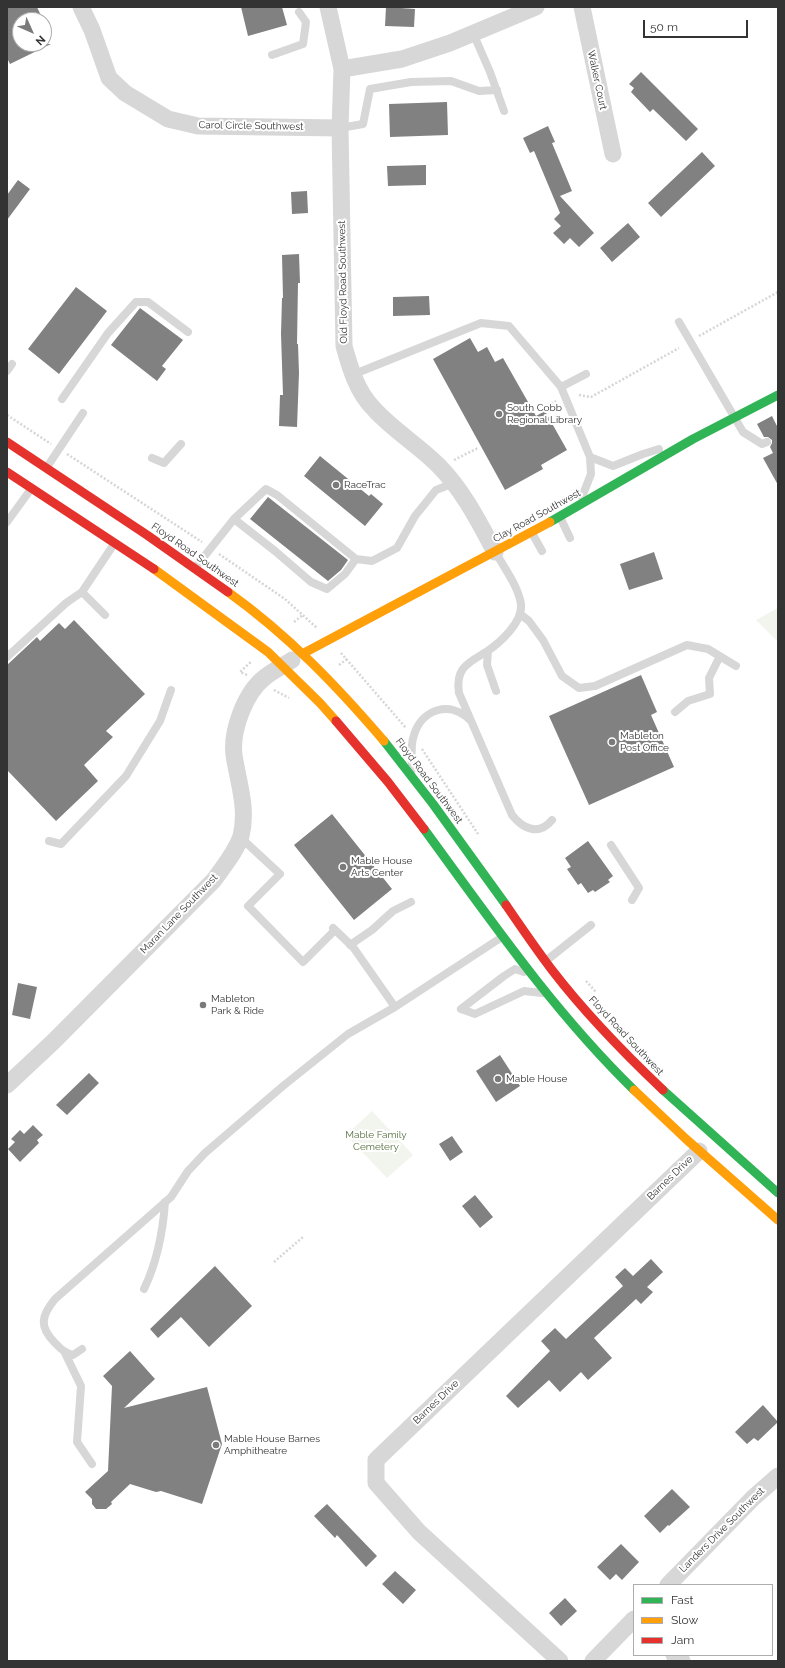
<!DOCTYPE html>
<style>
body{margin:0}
#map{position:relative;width:785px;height:1668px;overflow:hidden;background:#fff;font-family:Raleway,sans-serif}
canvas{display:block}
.frame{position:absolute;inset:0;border:8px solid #333;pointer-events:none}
.legend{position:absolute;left:633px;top:1584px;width:140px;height:72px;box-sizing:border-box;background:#fff;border:1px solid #adadad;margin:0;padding:5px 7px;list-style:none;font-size:12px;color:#333}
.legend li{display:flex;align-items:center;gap:8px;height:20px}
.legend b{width:20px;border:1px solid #adadad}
.north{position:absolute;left:12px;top:12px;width:40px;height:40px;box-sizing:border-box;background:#fff;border:1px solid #adadad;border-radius:50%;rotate:135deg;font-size:11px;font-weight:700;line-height:16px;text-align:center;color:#333}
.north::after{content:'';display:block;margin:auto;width:14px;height:18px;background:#7a7a7a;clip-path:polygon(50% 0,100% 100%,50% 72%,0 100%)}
.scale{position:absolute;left:643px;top:20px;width:105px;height:18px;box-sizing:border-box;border:2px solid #333;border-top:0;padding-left:5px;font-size:12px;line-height:14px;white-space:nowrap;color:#333;-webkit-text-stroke:3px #fff;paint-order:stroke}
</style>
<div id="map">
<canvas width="785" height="1668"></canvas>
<div class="frame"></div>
<ul class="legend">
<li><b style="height:5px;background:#30b455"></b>Fast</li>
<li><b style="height:5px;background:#ff9f0a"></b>Slow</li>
<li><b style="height:5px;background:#e5322d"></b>Jam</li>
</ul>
<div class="north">N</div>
<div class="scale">50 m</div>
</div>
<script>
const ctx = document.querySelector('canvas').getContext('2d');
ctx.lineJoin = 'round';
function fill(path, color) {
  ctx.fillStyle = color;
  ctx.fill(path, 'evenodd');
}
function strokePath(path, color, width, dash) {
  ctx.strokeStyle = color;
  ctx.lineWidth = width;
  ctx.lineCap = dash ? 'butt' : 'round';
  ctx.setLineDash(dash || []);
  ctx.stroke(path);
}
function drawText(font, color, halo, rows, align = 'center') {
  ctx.font = font + ' Raleway,sans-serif';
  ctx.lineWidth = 4;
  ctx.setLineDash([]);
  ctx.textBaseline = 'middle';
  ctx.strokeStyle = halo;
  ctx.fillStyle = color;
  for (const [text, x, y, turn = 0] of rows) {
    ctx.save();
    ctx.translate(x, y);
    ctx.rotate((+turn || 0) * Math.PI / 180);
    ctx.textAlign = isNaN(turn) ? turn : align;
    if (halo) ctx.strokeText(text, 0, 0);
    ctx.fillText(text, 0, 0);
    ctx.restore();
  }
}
const green = new Path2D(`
 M778,608V642L756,620Z
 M372,1111L413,1155L387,1178L346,1135Z`);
const building = new Path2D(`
 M7,7H37L43,20H20V44H51L10,64L7,58Z
 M241,7H282L287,25L248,36Z
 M386,7L415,9L414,27L385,26Z
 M641,72L698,129L686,141L653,109L650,112L631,92L634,88L629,84Z
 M447,102L448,135L390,137L389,104Z
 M548,126L555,142L552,143L572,191L560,196L594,233L579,247L570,238L564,244L553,233L561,226L554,219L560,213L534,151L530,153L523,138Z
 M702,152L715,166L661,217L648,203Z
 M426,165V185L388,186L387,166Z
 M18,180L30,189L7,220V195Z
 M307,191L308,213L292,214L291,192Z
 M628,223L640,237L612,262L600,248Z
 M299,254L300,283H298L297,344H298L299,373L297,427L279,426L280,395H283L281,334L282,298H283L282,255Z
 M76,287L107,311L59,374L28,349Z
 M429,296L430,315L393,316V297Z
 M140,308L183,340L162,366L166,369L157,381L111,345Z
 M470,338L478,352L487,347L495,362L503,358L536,416L545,411L567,450L541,465L543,469L505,490L433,359Z
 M772,416L778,428V485L763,458L773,453L770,447L772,443V440L768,437H764L757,424Z
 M320,456L369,496L371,494L383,504L365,526L304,476Z
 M268,497L348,560L341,570L328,581L250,519Z
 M654,552L663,579L629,590L620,564Z
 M74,620L145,694L106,731L113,737L84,765L98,781L56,821L7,770V665L37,637L40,641L59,623L65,629Z
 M641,675L657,712L651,715L674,767L589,805L549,716Z
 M332,814L392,889L354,920L294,845Z
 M588,841L613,876L608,880L610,882L595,892L593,890L588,893L581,883L578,885L567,869L571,867L565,858Z
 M18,983L37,987L30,1019L12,1015Z
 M500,1055L520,1086L496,1102L476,1071Z
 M89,1073L99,1083L67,1115L56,1105Z
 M33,1125L43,1135L37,1140L39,1143L20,1162L8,1149L15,1142L11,1139L20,1130L24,1134Z
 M452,1136L463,1152L450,1161L439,1144Z
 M475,1195L493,1217L480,1228L462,1206Z
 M651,1259L663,1272L647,1287L653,1292L641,1304L636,1299L594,1338L612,1358L588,1380L581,1372L560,1392L549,1380L518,1408L506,1396L550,1351L541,1341L555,1328L566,1339L623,1286L615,1277L625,1268L633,1276Z
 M215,1266L252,1306L209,1347L181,1317L158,1338L150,1329Z
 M130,1351L155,1379L124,1408L207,1387L222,1444L202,1504L161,1491L156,1492L130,1484L111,1502L112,1504L106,1509H96L92,1504V1499L85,1492L108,1471L112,1386L103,1376Z
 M763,1405L778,1422L758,1441L754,1438L747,1444L735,1432Z
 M672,1489L690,1507L669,1526L668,1525L660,1533L644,1516Z
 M327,1504L377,1556L366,1567L337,1535L335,1538L314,1516Z
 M621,1544L639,1562L622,1580L616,1574L610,1580L597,1567Z
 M395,1571L416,1590L403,1604L382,1584Z
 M565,1598L577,1611L561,1626L549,1613Z`);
const path = new Path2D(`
 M699,336L778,292
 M579,395L591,397L679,348
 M544,407L556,401
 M7,415L51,444
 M67,454L202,542
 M454,460L478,448
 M219,554L285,599L317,628
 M294,622L303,615
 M341,653L406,728
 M339,665L347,659
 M247,675L240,672L252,661
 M274,690L289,698
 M422,749L478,834
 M586,981L596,992
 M274,1262L303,1237`);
const lane = new Path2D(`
 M473,33L490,72L504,111
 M272,55L303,44L306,22L299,12
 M340,128L363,124L370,89L411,82L451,81L479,91L497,90
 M679,322L743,432L762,444L767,442
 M7,371L12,364
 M352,375L481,323L509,326L561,387
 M62,399L108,333L136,302H148L188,332
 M590,457L613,466L643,454L659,449
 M152,458L164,463L181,444
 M47,467L83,413
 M582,497L591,474L590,457L561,387L586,374
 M560,517L570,538
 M234,519L275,551L311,582L327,589L345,574L356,559
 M7,522L31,489
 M532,533L542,551
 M496,553C505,569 518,586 521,604C523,622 500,643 486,652C468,663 455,668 459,693L512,815C523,829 539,836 552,820
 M195,568L234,519L266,489L277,495L356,559L372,561L397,548L415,516L436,490L454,483
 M520,614L529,621L543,640L562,676L579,688L595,686L687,645L708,649L736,666
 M105,615L82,592L114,544
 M488,651L487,665L496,691
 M7,657L66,603L82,592
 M675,712L688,701L710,694L709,678L720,656
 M412,770C412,758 410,746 414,735C422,709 450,700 470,720
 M240,837L280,874L248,906L303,962L335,930
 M49,841L61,844L126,776L160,721L171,690
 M611,845L639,888L632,900
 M333,928L353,947L395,1007
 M350,945L372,930L393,911L411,902
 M547,960L591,925
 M461,1009L475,1014L524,991L542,993
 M461,1009L504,976L515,969L524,972
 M144,1289C157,1262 163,1231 165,1202
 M82,1349L73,1355C65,1353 61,1349 55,1343C39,1327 41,1316 55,1299L171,1197L188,1171L205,1153L283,1086L348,1034L395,1007L502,937
 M65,1353L81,1386L77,1442L92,1464`);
const street = new Path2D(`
 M81,7L92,30L109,78L125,93L168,119L198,126L340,128
 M328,7L342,69L340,128L344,346C350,368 357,392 374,409C393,430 418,445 438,465C463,490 479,522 495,552
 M582,7L613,154
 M342,69L402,59L450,43L536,7
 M7,1085L54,1041L214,880C223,867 236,852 241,836C248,808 238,782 234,755C231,731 245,693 264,678C272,671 283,666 292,660
 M668,1585L753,1498L778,1476
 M674,1655L682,1661
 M560,1661L419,1532L376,1483V1460L699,1151
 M593,1661L634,1619`);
const fast = new Path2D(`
 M550,522L693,439L778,395
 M384,741L433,804L506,905
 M424,829C490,919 553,1011 634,1090
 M663,1090L778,1193`);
const slow = new Path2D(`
 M154,569L268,652L320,703L336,721
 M228,592C288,635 336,685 384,741
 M304,653L550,522
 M634,1090L686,1139L778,1220`);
const jam = new Path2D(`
 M7,442L147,535L228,592
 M7,472L154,569
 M336,721L388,782L424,829
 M506,905C521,927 536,949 552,970C585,1013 624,1053 663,1090`);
const markers = [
 [499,414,4,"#7a7a7a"],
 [336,485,4,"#7a7a7a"],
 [612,742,4,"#7a7a7a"],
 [343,867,4,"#7a7a7a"],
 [203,1005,4,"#7a7a7a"],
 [498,1079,4,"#7a7a7a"],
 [216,1445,4,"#7a7a7a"]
];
const streetNames = [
 ["Walker Court",597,80,78],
 ["Carol Circle Southwest",251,126,1],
 ["Old Floyd Road Southwest",343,282,-91],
 ["Clay Road Southwest",537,516,-29],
 ["Floyd Road Southwest",195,555,35],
 ["Floyd Road Southwest",429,781,53],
 ["Maran Lane Southwest",179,914,-46],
 ["Floyd Road Southwest",626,1036,47],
 ["Barnes Drive",670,1178,-44],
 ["Barnes Drive",436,1402,-44],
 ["Landers Drive Southwest",722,1530,-45]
];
const poiNames = [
 ["South Cobb",507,408],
 ["Regional Library",507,420],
 ["RaceTrac",344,485],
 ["Mableton",620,736],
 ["Post Office",620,748],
 ["Mable House",351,861],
 ["Arts Center",351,873],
 ["Mableton",211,999],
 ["Park & Ride",211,1011],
 ["Mable House",506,1079],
 ["Mable House Barnes",224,1439],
 ["Amphitheatre",224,1451]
];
const parkNames = [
 ["Mable Family",376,1135],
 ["Cemetery",376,1147]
];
fill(green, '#f1f5ed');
fill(building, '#818181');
strokePath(path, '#d6d6d6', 2.5, [2, 2]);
strokePath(lane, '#d7d7d7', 8);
strokePath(street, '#d7d7d7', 17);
strokePath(fast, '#30b455', 9);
strokePath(slow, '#ff9f0a', 9);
strokePath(jam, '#e5322d', 9);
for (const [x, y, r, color] of markers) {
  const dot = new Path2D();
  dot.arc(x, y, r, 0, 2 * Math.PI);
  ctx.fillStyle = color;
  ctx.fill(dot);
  strokePath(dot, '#fff', 1.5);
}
drawText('10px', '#333', '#fff', streetNames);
drawText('10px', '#333', '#fff', poiNames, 'left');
drawText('10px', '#56703f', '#fff', parkNames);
</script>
